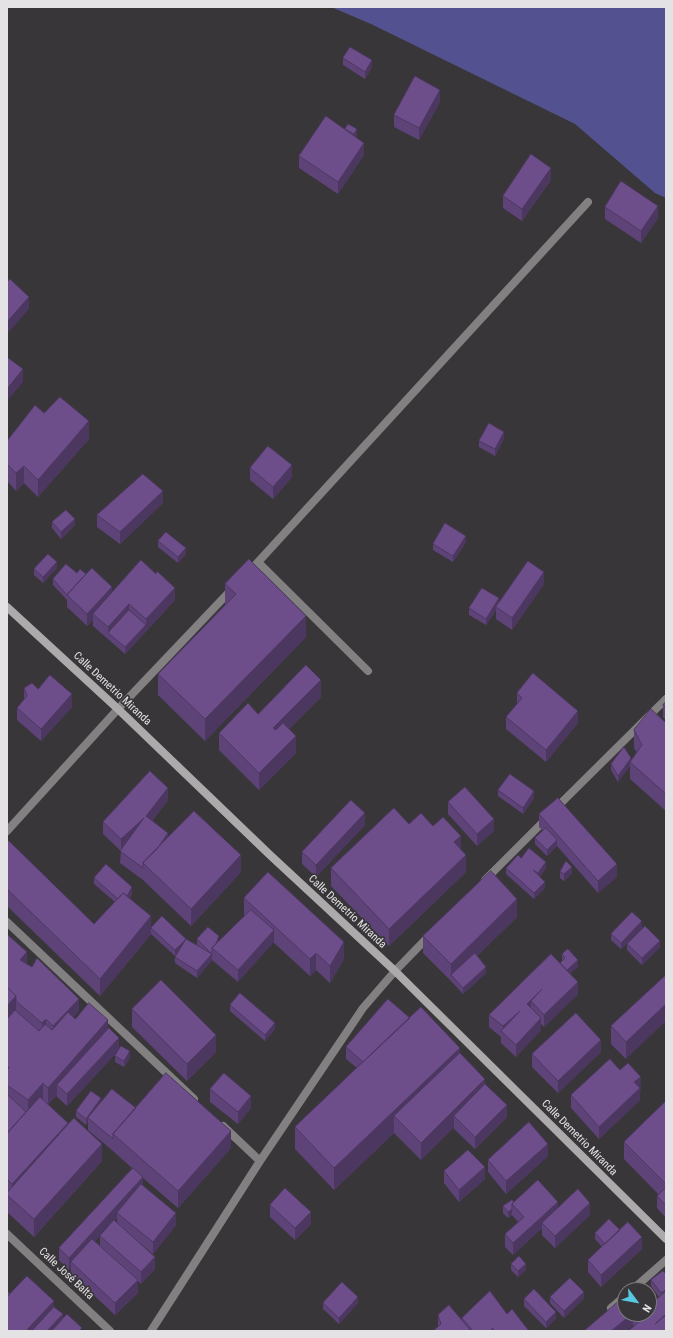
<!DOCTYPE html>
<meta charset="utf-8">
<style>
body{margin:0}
#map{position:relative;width:673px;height:1338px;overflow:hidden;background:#393639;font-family:"Roboto Condensed",sans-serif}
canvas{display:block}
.frame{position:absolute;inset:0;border:8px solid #e4e2e4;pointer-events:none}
.north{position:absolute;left:617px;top:1282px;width:40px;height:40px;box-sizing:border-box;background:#393639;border:1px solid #7d7b7d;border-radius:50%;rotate:122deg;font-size:11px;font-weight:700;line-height:16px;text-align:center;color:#e4e2e4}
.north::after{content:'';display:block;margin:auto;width:14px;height:18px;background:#58c9e3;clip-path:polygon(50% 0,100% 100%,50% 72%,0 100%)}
</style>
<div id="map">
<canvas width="673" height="1338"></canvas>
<div class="frame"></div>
<div class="north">N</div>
</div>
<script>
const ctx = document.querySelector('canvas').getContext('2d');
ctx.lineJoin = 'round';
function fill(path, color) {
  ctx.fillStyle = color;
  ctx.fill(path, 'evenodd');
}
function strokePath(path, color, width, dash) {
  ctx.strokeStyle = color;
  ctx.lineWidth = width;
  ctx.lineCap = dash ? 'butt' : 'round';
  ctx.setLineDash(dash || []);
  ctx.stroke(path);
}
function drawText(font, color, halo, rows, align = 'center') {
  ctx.font = font + ' "Roboto Condensed",sans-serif';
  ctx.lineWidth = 3.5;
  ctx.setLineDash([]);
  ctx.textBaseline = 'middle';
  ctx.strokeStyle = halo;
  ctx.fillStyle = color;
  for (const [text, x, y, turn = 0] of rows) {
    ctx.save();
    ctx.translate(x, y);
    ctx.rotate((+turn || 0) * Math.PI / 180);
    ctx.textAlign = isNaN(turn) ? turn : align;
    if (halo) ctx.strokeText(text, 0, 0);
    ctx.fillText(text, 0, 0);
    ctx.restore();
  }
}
const water = new Path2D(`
 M331,7H666V198L655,193L575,124L371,24Z`);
const minor = new Path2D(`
 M258,562L368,671
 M248,573L588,202
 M555,809L666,699
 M7,831L118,709L233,588
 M485,880L546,819
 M7,922L194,1099
 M223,1126L260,1161
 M7,1234L110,1331
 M632,1290L666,1260
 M611,1308L625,1296
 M151,1331L260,1161L363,1008L395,971L430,935`);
const secondary = new Path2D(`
 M7,607L118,709L270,855L395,971L666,1239`);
const wall = new Path2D(`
 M343,58L372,67L365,79L343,65Z
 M440,102L419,140L394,127V115Z
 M345,129L357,136L356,137L364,155L338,194L299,168V156L345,130Z
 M551,180L522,221L503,208V196Z
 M605,207L658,218L641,243L605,219Z
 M44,413L89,439L38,497L24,483L16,491L7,481V441Z
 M504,438L495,456L479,447V441Z
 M250,468L292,477L273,499L250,480Z
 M163,503L120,544L97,527V515Z
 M52,522L75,525L61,539L52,528Z
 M158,541L186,554L178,563L158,547Z
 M466,542L453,562L433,550V544Z
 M57,568L43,583L34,575V569Z
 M86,574L112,592L175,600L125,654L108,639L93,626V620L87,626L67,607V600L53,585V579Z
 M225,584L306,637L205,741L158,695V674L225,605Z
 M544,584L512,630L496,619V610L486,625L469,615V608L499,602Z
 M24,688L38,689L72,707L41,741L17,720V708L24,699Z
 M517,693L578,723L546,762L506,729V717L517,704Z
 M321,697L289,729L296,753L259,790L219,750V733L258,714Z
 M666,702V720L663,717V705Z
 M666,723V811L630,779V766L618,782L611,770V764L631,760L637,753L634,748V730Z
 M498,790L534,798L523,814L498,796Z
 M168,800L152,821L168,837L241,872L191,926L143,880L120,863L121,851L103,834V822Z
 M448,802L494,831L477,846L448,814Z
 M539,814L617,877L598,893L557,846L547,856L535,844V838L543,831L539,827Z
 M409,824L433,826L461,850L466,872L389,946L331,886V868Z
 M365,825L316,877L302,864V852Z
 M7,842L94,924L115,902L94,884V878L132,894L130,898L151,928L186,939L197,945V939L219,941L245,916L244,915V898L344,959L330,983L316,970L310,976L273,942L238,982L212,960L197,978L175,963V956L151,934L100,996L7,906Z
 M521,858L546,868L540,877L545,888L534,899L506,874V868Z
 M560,872L572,873L564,881L560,878Z
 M517,917L477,956L486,973L463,994L451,981L423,953V936Z
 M642,928L621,949L611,940V934Z
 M7,934L27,964L79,1011L73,1017L75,1019L108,1029L119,1049L130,1058L124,1067L115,1062V1056L117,1052L67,1106L57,1097V1095L48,1104L102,1161L34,1237L7,1212Z
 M627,944L660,947L642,965L627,950Z
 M562,954L578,967L570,973L578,994L544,1027L541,1024V1030L516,1057L501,1043V1037L489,1027V1015L560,963L562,961Z
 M666,975L626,1059L611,1044V1026Z
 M230,1005L275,1029L265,1041L230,1011Z
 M132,1009L216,1052L187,1081L132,1027Z
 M410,1018L460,1053L485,1084L507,1117L475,1149L454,1129V1127L421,1160L394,1133L334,1190L295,1149V1127L357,1068L346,1059V1047Z
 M601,1052L558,1093L532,1067V1054Z
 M620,1070L641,1089H640V1100L599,1139L571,1108V1095Z
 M210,1089L251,1108L238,1124L210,1102Z
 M666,1101V1218L657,1208V1196L659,1195L624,1159V1142Z
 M101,1102L136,1108L231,1148L178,1208L143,1178V1185L176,1225L153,1254L141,1244L155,1269L141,1284L138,1281V1293L115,1315L71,1274V1268L69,1270L59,1260V1248L133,1169L113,1151L88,1130V1122L86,1125L76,1117V1111ZM117,1217V1223L115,1220ZM100,1236V1246L95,1241Z
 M548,1156L506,1194L488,1172V1160Z
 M444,1171L485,1179L459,1202L444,1183Z
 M514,1202L590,1215L555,1248L542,1235V1228L513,1255L505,1247V1234L518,1222L512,1215L508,1218L503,1213V1206Z
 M270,1205L311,1224L295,1240L270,1217Z
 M620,1230L642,1249L601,1287L588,1272V1260L602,1247L595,1239V1233Z
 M511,1264L526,1270L518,1277L511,1270Z
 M663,1271L666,1331L634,1326L633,1325L626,1331H584L625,1314H649L652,1303L659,1297L651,1286V1280Z
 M550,1297L584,1298L564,1318L550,1303Z
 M524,1299L556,1318L546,1328L524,1306Z
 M323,1303H358L339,1324L323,1309Z
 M507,1314L529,1331H433L438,1327V1315L462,1321V1318Z`);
const shadedWall = new Path2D(`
 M372,60V67L365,79V72Z
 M440,90V102L419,140V128Z
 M357,129V136L354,140V134Z
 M364,143V155L338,194V182Z
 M551,168V180L522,221V209Z
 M658,206V218L641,243V231Z
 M29,297V309L7,334V322Z
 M23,369V382L7,401V389Z
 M89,421V439L38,497V480Z
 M504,432V438L495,456V449Z
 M292,465V477L273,499V487Z
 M24,466V483L16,491V473Z
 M163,491V503L120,544V532Z
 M75,519V525L61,539V532Z
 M466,536V542L453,562V556Z
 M186,548V554L178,563V557Z
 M57,562V568L43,583V577Z
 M544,572V584L512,630V618Z
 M112,587V599L93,614V620L87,626V614Z
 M175,588V600L146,631V619Z
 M499,598V604L496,607V610L486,625V619Z
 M129,604V616L108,633V627Z
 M306,616V637L205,741V719Z
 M146,625V631L125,654V647Z
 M321,680V697L273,745V728Z
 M72,694V707L41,741V729Z
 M578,711V723L546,762V750Z
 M296,736V753L259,790V773Z
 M631,758V763L630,762V766L618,782V776Z
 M168,788V800L146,828V816Z
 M534,791V798L523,814V808Z
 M365,813V825L316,877V865Z
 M144,818L121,851V839Z
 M494,819V831L477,846V834Z
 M168,833V845L146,865Z
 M461,836V853L454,842Z
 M557,840V846L547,856V850Z
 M241,855V872L191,926V909Z
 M466,855V872L389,946V929Z
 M546,862V868L538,879V873Z
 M617,864V877L598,893V881Z
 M572,867V873L564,881V874Z
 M545,882V888L534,899V893Z
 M132,887V894L123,910V904Z
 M517,899V917L454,978L451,975V964Z
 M151,916V934L100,996V979Z
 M642,921V928L621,949V943Z
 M274,930V942L238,982V970Z
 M186,939L175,956V950Z
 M660,941V947L642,965V958Z
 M344,942V959L330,983V966Z
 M27,952V964L20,960Z
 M316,953V970L310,976V959Z
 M212,954V960L197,978V971Z
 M578,960V967L565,978V972Z
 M486,967V973L463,994V988Z
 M578,982V994L544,1027V1015Z
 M542,989L531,1001V1012L527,1004Z
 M16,996V1013L7,1023V1006Z
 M79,999V1011L53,1038V1026Z
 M666,1004V1021L626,1059V1042Z
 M520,1011L503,1033V1026Z
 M541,1018V1030L516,1057V1045Z
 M46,1019V1031L42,1035V1023Z
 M108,1020V1038L57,1085V1095L48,1105V1088Z
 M275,1023V1029L265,1041V1035Z
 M216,1035V1052L187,1081V1064Z
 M119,1038V1050L67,1106V1094Z
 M601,1040V1052L558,1093V1081Z
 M460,1048V1070L394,1116V1133L334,1190V1168Z
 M130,1051V1058L124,1067V1061Z
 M641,1077L640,1100L599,1139V1127L634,1082Z
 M485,1079V1096L454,1116V1127L421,1160V1143Z
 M43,1083V1100L28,1117V1100Z
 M251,1096V1108L238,1124V1112Z
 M101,1098V1105L88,1118V1122L86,1125V1119Z
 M507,1105V1117L475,1149V1137Z
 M68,1123V1140L12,1200V1184Z
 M231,1131V1148L178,1208V1191Z
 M102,1144V1161L34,1237V1219Z
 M548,1144V1156L506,1194V1181Z
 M485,1167V1179L459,1202V1190Z
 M143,1177V1189L117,1213V1217L74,1265L71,1262V1268L69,1270V1258Z
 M666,1182V1200L665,1201V1183Z
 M558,1202V1214L542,1223V1228L513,1255V1243Z
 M590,1203V1215L555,1248V1236Z
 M512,1209V1215L508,1218V1212Z
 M311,1212V1224L295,1240V1228Z
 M176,1213V1225L153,1254V1242Z
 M642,1237V1249L601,1287V1275Z
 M155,1257V1269L141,1284V1272Z
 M526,1264V1270L518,1277V1271Z
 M138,1280V1293L115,1315V1303Z
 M666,1290V1296L661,1300V1293Z
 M584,1292V1298L564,1318V1311Z
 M358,1297V1303L339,1324V1318Z
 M54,1301V1319L43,1331H26Z
 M556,1312V1318L546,1328V1322Z
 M63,1314V1326L58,1331H47Z
 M632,1314H633V1325L626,1331H611Z`);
const building = new Path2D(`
 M350,47L372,60L365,72L343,58Z
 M415,76L440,90L419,128L394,115Z
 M326,116L364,143L338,182L299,156Z
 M348,124L357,129L354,134L345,129Z
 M531,154L551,168L522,209L503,196Z
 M621,181L658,206L641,231L605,207Z
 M10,279L29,297L7,322V282Z
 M7,357L23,369L7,389Z
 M60,397L89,421L38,480L24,466L16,473L7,464V441L35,405L44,413Z
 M489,423L504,432L495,449L479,441Z
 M268,446L292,465L273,487L250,468Z
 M143,474L163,491L120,532L97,515Z
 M66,510L75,519L61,532L52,522Z
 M445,523L466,536L453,556L433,544Z
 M166,532L186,548L178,557L158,541Z
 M48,554L57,562L43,577L34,569Z
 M249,559L306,616L205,719L158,674L236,594L225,584Z
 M141,560L156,574L157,571L175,588L146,619L129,604L108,627L93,614Z
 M528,561L544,572L512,618L496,607Z
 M66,564L77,573L80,569L86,574L67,595L53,579Z
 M92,568L112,587L87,614L67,595Z
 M482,588L499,598L486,619L469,608Z
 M129,610L146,625L125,647L108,633Z
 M306,665L321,680L273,728L276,730L283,723L296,736L259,773L219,733L248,703L258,714Z
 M533,673L578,711L546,750L506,717L522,698L517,693Z
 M50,675L72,694L41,729L17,708L27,696L24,688L32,683L38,689Z
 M666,702V707L663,705Z
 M651,709L666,723V794L630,762L642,745L634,730Z
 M624,747L631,758L618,776L611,764Z
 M150,771L168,788L146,816L168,833L157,849L143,863V868L120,851L144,818L121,839L103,822Z
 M510,774L534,791L523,808L498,790Z
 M465,787L494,819L477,834L448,802Z
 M558,798L617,864L598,881L539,814Z
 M351,800L365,813L316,865L302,852Z
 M394,808L409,824L421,813L433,826L443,817L461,836L454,842L466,855L389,929L331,868Z
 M194,811L241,855L191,909L143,863Z
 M546,828L557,840L547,850L535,838Z
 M9,841L94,924L123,893L151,916L100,979L7,889V842Z
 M529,848L546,862L538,873L533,870L545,882L534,893L506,868L518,855L521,858Z
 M566,861L572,867L564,874L560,872Z
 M106,864L132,887L127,896L123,893L118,899L94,878Z
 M491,871L517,899L451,964L423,936Z
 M268,872L344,942L330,966L316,953L310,959L244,898Z
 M251,910L274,930L238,970L212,948Z
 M632,912L642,921L621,943L611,934Z
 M162,916L186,939L175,950L151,928Z
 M645,926L660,941L642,958L627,944Z
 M208,927L219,936L216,944L212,948V954L197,971L175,957L186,939L212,954L197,939Z
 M7,934L27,952L20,960L32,967L37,958L79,999L53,1026L46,1019L42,1023L16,1001V996L7,987Z
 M568,949L578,960L567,970L560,963L565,958L562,954Z
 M475,953L486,967L463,988L451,975Z
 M551,954L578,982L544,1015L531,1001L542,989L527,1004L541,1018L516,1045L501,1031L520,1011L503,1026L489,1015Z
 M666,975V1004L626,1042L611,1026Z
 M161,980L216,1035L187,1064L132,1009Z
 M7,987L16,996L7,1006Z
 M240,993L275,1023L265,1035L230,1005Z
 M388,999L410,1018L363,1062L346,1047Z
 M89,1003L108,1020L48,1088L43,1083L28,1100L7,1085V1069L9,1068L7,1065V1019L15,1010L39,1031L45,1024L52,1030L68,1012L75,1019Z
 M421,1007L460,1048L334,1168L295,1127Z
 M576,1013L601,1040L558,1081L532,1054Z
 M109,1028L119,1038L67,1094L57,1085Z
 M121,1046L130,1051L124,1061L115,1056Z
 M460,1053L485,1079L421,1143L394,1116Z
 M610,1059L620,1070L628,1063L641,1077L634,1082L640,1088L599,1127L571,1095Z
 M166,1073L231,1131L178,1191L113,1134Z
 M224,1073L251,1096L238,1112L210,1089Z
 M485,1084L507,1105L475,1137L454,1116Z
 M112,1089L136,1108L113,1134V1139L88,1118Z
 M91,1091L101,1098L86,1119L76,1111Z
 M7,1094L26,1112L7,1133Z
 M40,1097L68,1123L12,1184L7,1179V1134Z
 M666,1101V1182L665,1183L624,1142Z
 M74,1118L102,1144L34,1219L7,1195V1193Z
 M529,1122L548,1144L506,1181L488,1160Z
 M468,1150L485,1167L459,1190L444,1171Z
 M133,1168L143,1177L69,1258L59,1248Z
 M538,1180L558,1202L513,1243L505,1234L524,1217L512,1204Z
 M141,1184L176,1213L153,1242L117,1213Z
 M285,1188L311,1212L295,1228L270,1205Z
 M666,1188V1206L657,1196Z
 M578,1189L590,1203L555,1236L542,1223Z
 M512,1200L514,1202L512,1204V1209L508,1212L503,1206Z
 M609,1219L620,1230L605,1244L595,1233Z
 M114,1220L155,1257L141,1272L100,1236Z
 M628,1222L642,1237L601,1275L588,1260Z
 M92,1239L138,1280L115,1303L71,1262Z
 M519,1256L526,1264L518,1271L511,1264Z
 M663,1271L666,1274V1290L661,1293L651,1280Z
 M27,1276L54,1301L26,1331H7V1297Z
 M570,1278L584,1292L564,1311L550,1297Z
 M342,1282L358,1297L339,1318L323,1303Z
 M637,1285L641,1290H632Z
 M534,1289L556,1312L546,1322L524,1299Z
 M7,1291L10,1294L7,1297Z
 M490,1291L507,1314L512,1309L529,1331H495L492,1328L493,1331H473L462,1318Z
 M666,1291V1314L655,1324L666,1315V1331H628L640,1321L634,1314H649V1299L652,1303Z
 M625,1296V1314H632L611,1331H584Z
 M449,1305L471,1331H433L441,1324L438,1315Z
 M54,1307L63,1314L47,1331H32Z
 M67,1314L82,1328L79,1331H52Z`);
const streetNames = [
 ["Calle Demetrio Miranda",112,689,43],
 ["Calle Demetrio Miranda",347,912,43],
 ["Calle Demetrio Miranda",579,1138,45],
 ["Calle José Balta",66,1274,43]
];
fill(water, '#53518f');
strokePath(minor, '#838081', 8);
strokePath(secondary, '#adaaab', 8);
fill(wall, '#5e4378');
fill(shadedWall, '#4c3761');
fill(building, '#6d4e8b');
strokePath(building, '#4c3761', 1);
drawText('11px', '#e4e2e4', '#393639', streetNames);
</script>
